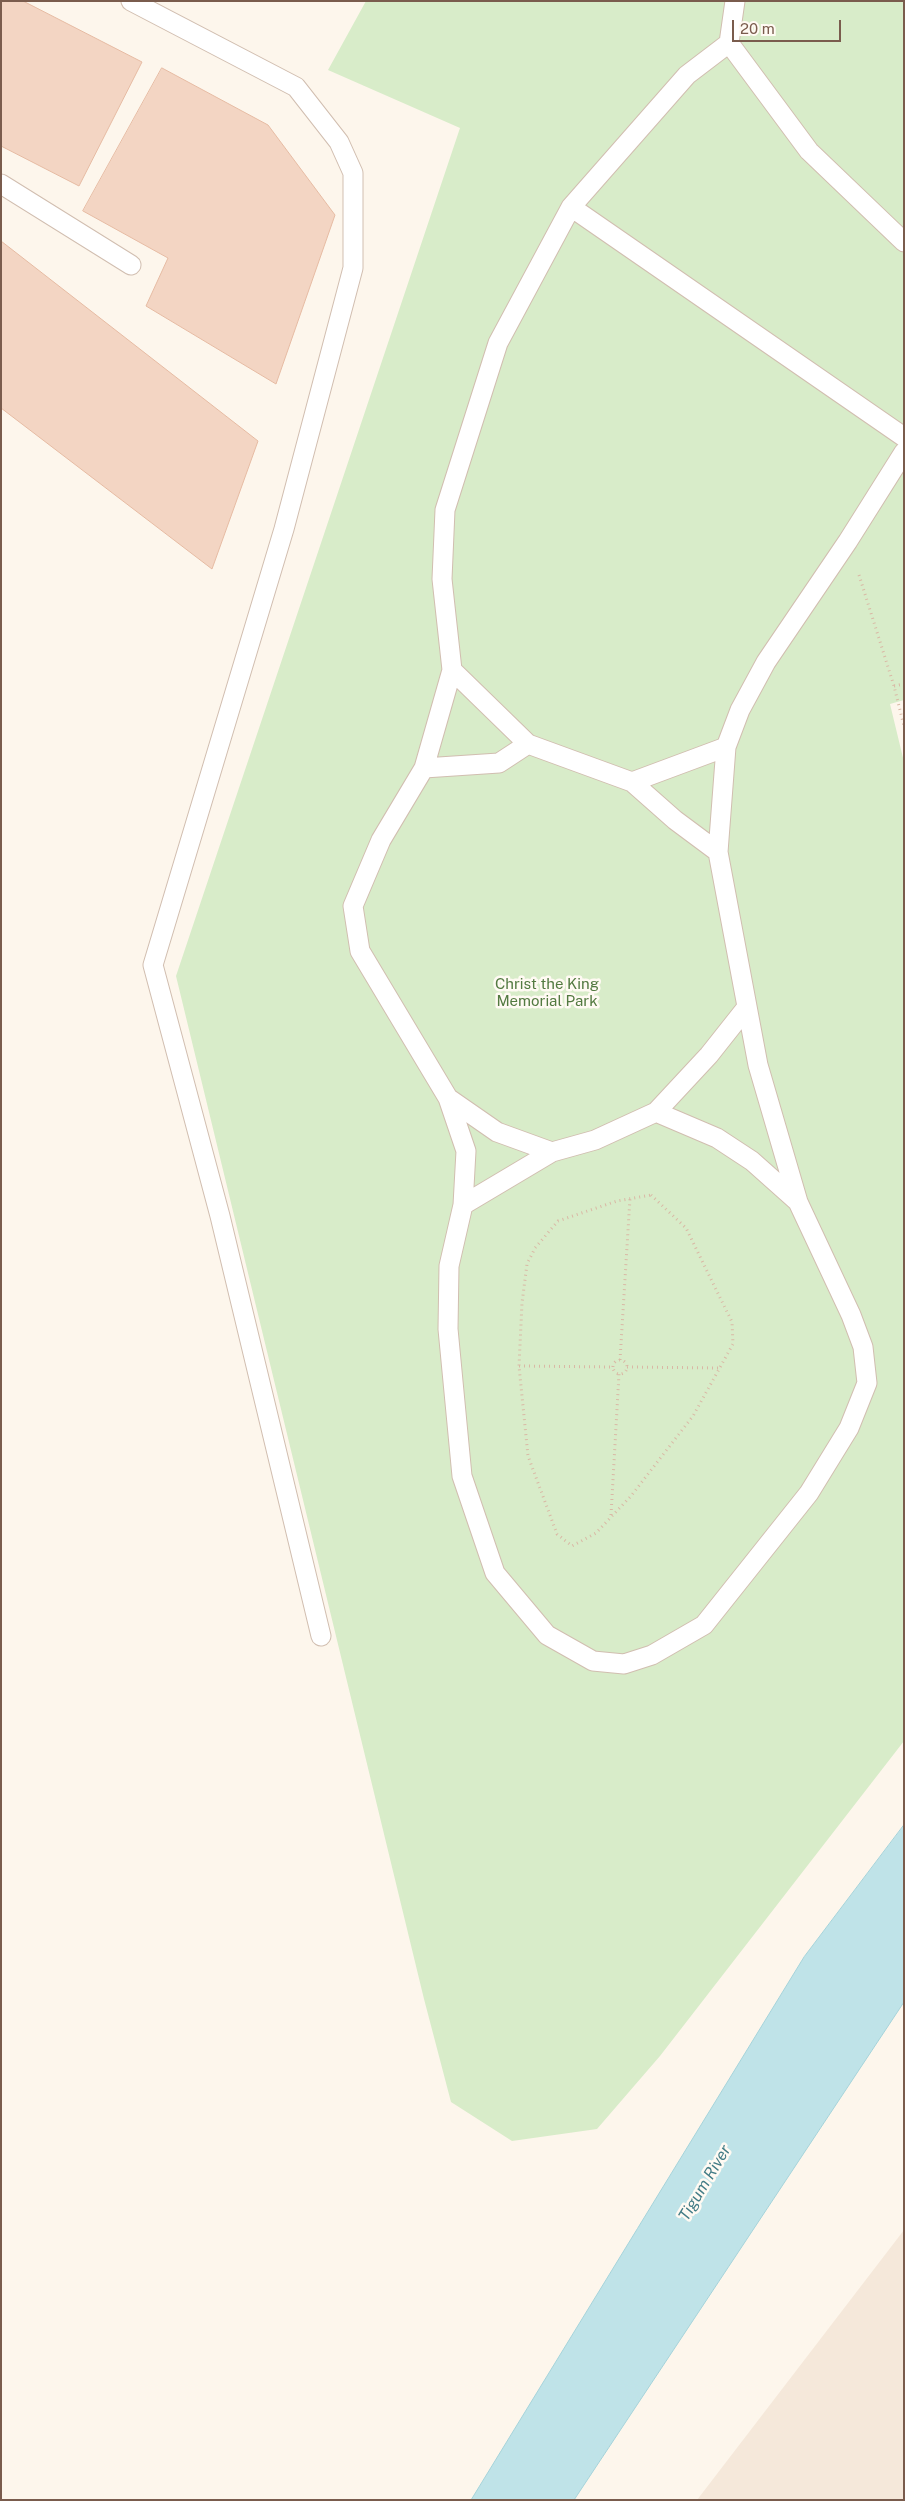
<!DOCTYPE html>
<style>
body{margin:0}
#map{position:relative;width:905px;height:2501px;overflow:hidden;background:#fdf6ec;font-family:"Public Sans",sans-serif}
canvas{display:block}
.frame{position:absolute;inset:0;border:2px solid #7a5c4d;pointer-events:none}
.scale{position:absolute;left:732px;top:20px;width:109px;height:22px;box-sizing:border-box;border:2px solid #7a5c4d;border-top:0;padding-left:6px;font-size:15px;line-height:18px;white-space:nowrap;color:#7a5c4d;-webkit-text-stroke:4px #fffaf3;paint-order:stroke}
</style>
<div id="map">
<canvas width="905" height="2501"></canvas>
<div class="frame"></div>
<div class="scale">20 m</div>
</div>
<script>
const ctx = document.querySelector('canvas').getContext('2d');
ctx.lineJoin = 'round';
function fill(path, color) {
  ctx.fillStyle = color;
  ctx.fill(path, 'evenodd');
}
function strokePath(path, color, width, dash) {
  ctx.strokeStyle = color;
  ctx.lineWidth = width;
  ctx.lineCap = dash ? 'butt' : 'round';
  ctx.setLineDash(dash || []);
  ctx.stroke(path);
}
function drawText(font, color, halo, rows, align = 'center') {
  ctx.font = font + ' "Public Sans",sans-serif';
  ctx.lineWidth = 5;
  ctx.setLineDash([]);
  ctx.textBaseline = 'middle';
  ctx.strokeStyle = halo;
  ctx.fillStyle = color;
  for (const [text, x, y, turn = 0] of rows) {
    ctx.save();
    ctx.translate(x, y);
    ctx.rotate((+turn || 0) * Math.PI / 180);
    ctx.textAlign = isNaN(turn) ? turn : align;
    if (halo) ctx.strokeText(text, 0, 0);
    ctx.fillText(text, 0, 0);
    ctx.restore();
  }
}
const residential = new Path2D(`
 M904,2230V2500H697Z`);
const green = new Path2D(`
 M366,1H904V700L890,704L904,762V1741L660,2056L597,2129L512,2141L451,2102L424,1999L176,976L460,128L328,70Z`);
const water = new Path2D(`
 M904,1825V2002L574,2500H471L804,1957Z`);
const building = new Path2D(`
 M1,1H23L142,62L79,186L1,146Z
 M162,68L268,125L335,215L276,384L146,306L168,258L83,211Z
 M1,241L258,441L212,569L1,408Z`);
const path = new Path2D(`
 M859,575L894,686L904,726
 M894,686L904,684
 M651,1195L686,1228L732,1322L733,1344L693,1416L631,1496L596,1533L572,1546L557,1534L528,1456L519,1366L522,1303L527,1264L535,1248L558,1221L617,1201Z
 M620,1360L630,1198
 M613 1367a7 7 0 1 1 14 0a7 7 0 1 1-14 0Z
 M519,1366L613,1367
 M627,1367L719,1368
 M611,1515L619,1374`);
const service = new Path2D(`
 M131,1L296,87L339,142L353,173V268L284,529L153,965L220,1216L321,1636
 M729,43L735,1
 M1,184L131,265
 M571,207L904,437
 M452,670L442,579L445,510L498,343L571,207L687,75L729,43L809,151L904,242
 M528,744L632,782L675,820L718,852
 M424,768L499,763L528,744L452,670L424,768L381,840L353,906L360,951L448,1098L466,1151L463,1205L449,1266L448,1329L462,1476L495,1573L547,1635L593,1661L624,1664L652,1655L704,1625L809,1493L849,1428L867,1383L863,1347L851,1315L798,1202L758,1065L718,852L726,747L740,710L766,662L848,541L904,452
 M632,782L726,747
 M448,1098L497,1132L552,1152
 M656,1112L709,1055L747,1007
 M463,1205L552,1152L595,1140L656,1112L717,1138L752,1161L798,1202`);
const parkNames = [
 ["Christ the King",547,984],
 ["Memorial Park",547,1001]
];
const waterNames = [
 ["Tigum River",705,2183,-59]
];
fill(residential, '#f5e8da');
fill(green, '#d8ecc9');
fill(water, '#bfe3e8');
strokePath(water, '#a5d3da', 1);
fill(building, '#f3d5c3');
strokePath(building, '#e6bba3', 1);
strokePath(service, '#d1beb0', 21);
strokePath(path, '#d9b8a5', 3, [1, 4]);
strokePath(service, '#fff', 19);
drawText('15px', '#537a41', '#fffaf3', parkNames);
drawText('italic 16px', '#437c86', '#fffaf3', waterNames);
</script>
